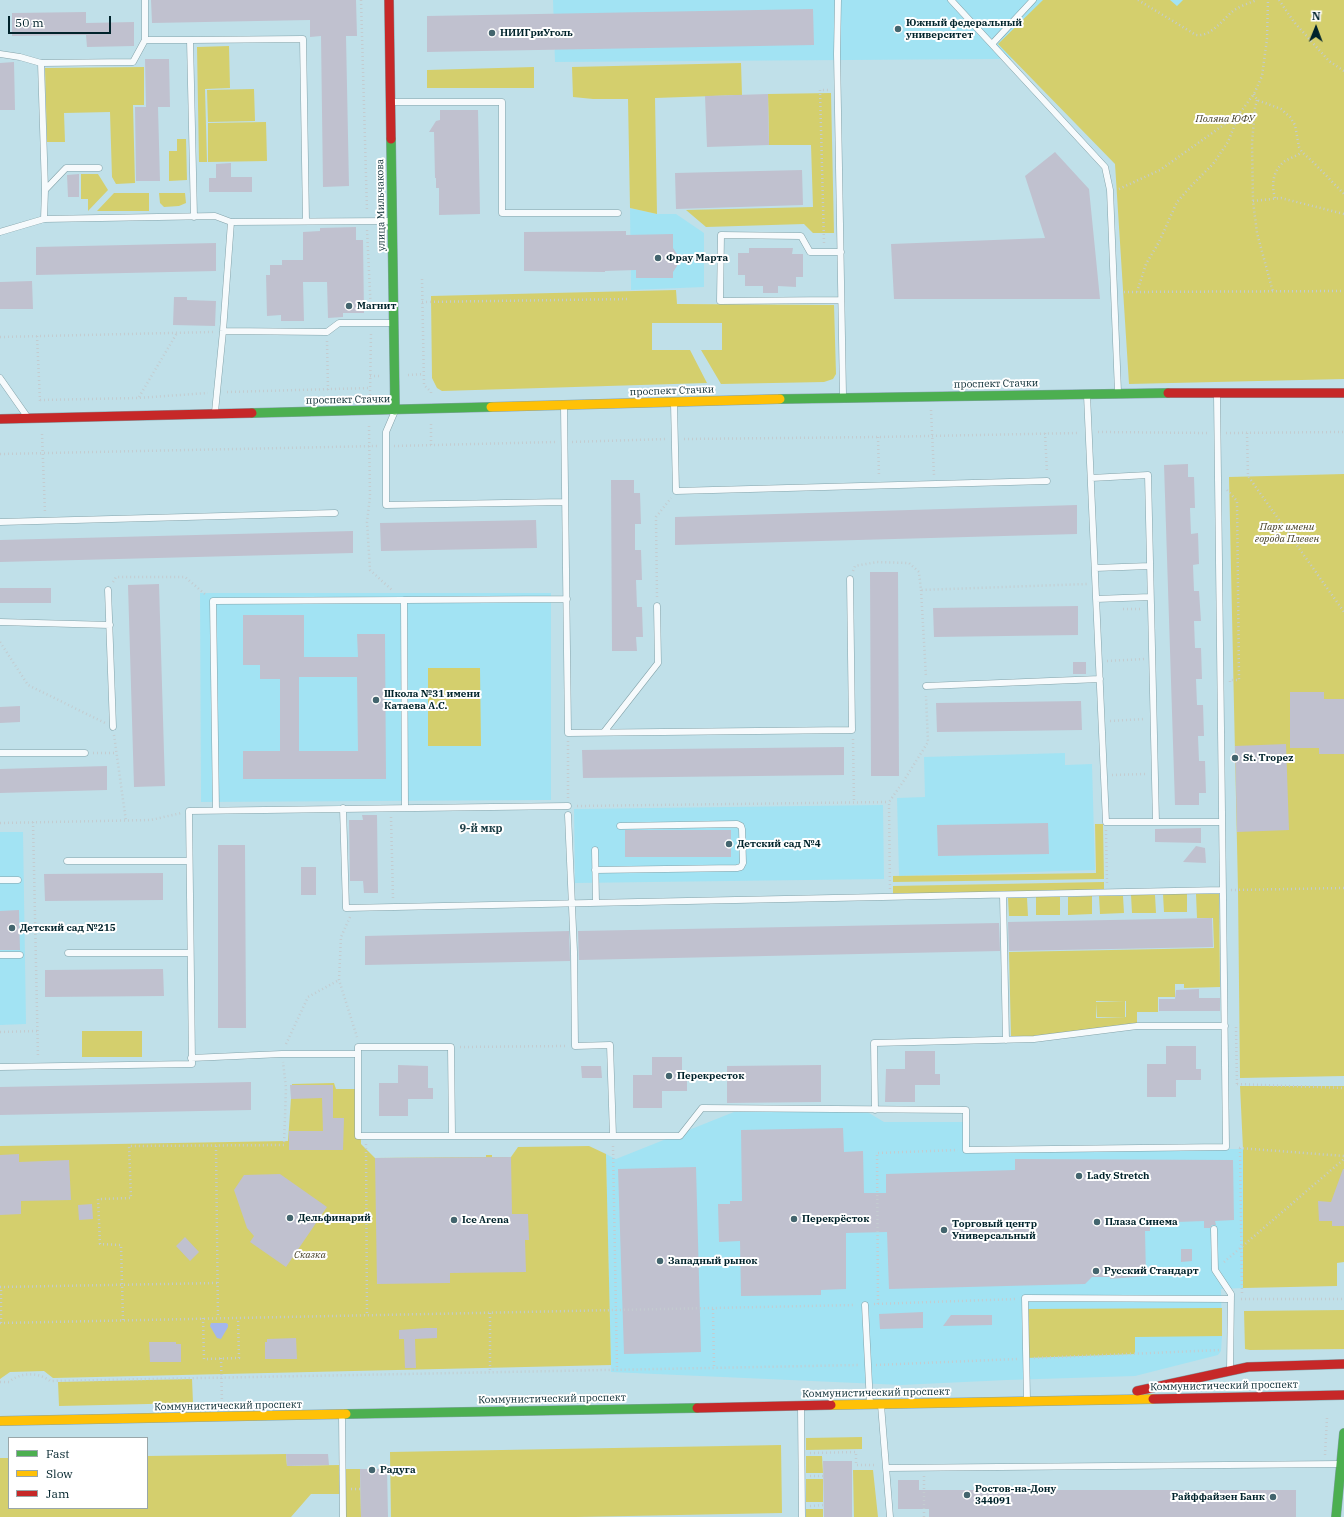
<!DOCTYPE html>
<meta charset="utf-8">
<style>
body{margin:0}
#map{position:relative;width:1344px;height:1517px;overflow:hidden;background:#c0e0e9;font-family:"IBM Plex Serif",serif}
canvas{display:block}
.legend{position:absolute;left:8px;top:1437px;width:140px;height:72px;box-sizing:border-box;background:#fff;border:1px solid #99a7aa;margin:0;padding:5px 7px;list-style:none;font-size:12px;color:#00232b}
.legend li{display:flex;align-items:center;gap:8px;height:20px}
.legend b{width:20px;border:1px solid #99a7aa}
.north{position:absolute;left:1296px;top:8px;width:40px;height:40px;-webkit-text-stroke:3px #fff;paint-order:stroke;rotate:1deg;font-size:11px;font-weight:700;line-height:16px;text-align:center;color:#00232b}
.north::after{content:'';display:block;margin:auto;width:14px;height:18px;background:#00232b;clip-path:polygon(50% 0,100% 100%,50% 72%,0 100%)}
.scale{position:absolute;left:8px;top:16px;width:103px;height:18px;box-sizing:border-box;border:2px solid #00232b;border-top:0;padding-left:5px;font-size:12px;line-height:14px;white-space:nowrap;color:#00232b;-webkit-text-stroke:3px #fff;paint-order:stroke}
</style>
<div id="map">
<canvas width="1344" height="1517"></canvas>
<ul class="legend">
<li><b style="height:5px;background:#4caf50"></b>Fast</li>
<li><b style="height:5px;background:#ffc107"></b>Slow</li>
<li><b style="height:5px;background:#c62828"></b>Jam</li>
</ul>
<div class="north">N</div>
<div class="scale">50 m</div>
</div>
<script>
const ctx = document.querySelector('canvas').getContext('2d');
ctx.lineJoin = 'round';
function fill(path, color) {
  ctx.fillStyle = color;
  ctx.fill(path, 'evenodd');
}
function strokePath(path, color, width, dash) {
  ctx.strokeStyle = color;
  ctx.lineWidth = width;
  ctx.lineCap = dash ? 'butt' : 'round';
  ctx.setLineDash(dash || []);
  ctx.stroke(path);
}
function drawText(font, color, halo, rows, align = 'center') {
  ctx.font = font + ' "IBM Plex Serif",serif';
  ctx.lineWidth = 4;
  ctx.setLineDash([]);
  ctx.textBaseline = 'middle';
  ctx.strokeStyle = halo;
  ctx.fillStyle = color;
  for (const [text, x, y, turn = 0] of rows) {
    ctx.save();
    ctx.translate(x, y);
    ctx.rotate((+turn || 0) * Math.PI / 180);
    ctx.textAlign = isNaN(turn) ? turn : align;
    if (halo) ctx.strokeText(text, 0, 0);
    ctx.fillText(text, 0, 0);
    ctx.restore();
  }
}
const built = new Path2D(`
 M553,0H1342L1140,58L555,62Z
 M630,208L657,214H676L704,233V287L631,290Z
 M200,593H551V800L201,802Z
 M1065,753V765L1092,764L1095,870L899,876L897,798L925,797L924,757Z
 M883,805L884,879L575,883L574,809Z
 M0,832H23L26,1024L0,1025Z
 M864,1110L884,1122H968L970,1149H1243V1288L1221,1289L1222,1336L1221,1351L1218,1355L1135,1376L1007,1380L901,1385L611,1372L606,1154L616,1159L734,1112Z`);
const green = new Path2D(`
 M1043,0H1170L1177,6L1183,0H1344V379L1129,384L1115,164L998,44Z
 M229,46L230,88L205,89L207,162H199L197,47Z
 M741,63L742,95L655,98L657,214L630,208L628,99H593L573,97L572,67Z
 M144,67V105H133L135,183L116,184L112,177L110,112L64,113L65,142H47L45,68Z
 M534,67V88H427V70Z
 M254,89L255,121L208,122L207,90Z
 M831,93L834,233H813L804,224L706,227L686,210L813,207L811,145H769L768,94Z
 M266,122L267,161L208,162V123Z
 M177,139H186L187,180L169,181V151H177Z
 M81,174H98L108,190L88,211V199H81Z
 M114,193H149V211H97Z
 M159,193H185L186,203L179,206L164,207L160,203Z
 M676,290L677,304L834,305L836,374L833,379L824,382L721,384L701,350H722V323H652V350H690L707,383L442,391L437,388L432,378L431,296Z
 M1344,474V1076L1240,1078L1238,890L1229,477Z
 M428,668H480L481,746H428Z
 M1095,824H1103L1104,879L893,882V876L1096,873Z
 M1104,882V890L893,894V886Z
 M1163,894H1187V912H1164Z
 M1196,894H1219L1220,987L1184,988V984H1175V997H1158V1012H1137V1024L1034,1036H1011L1009,952L1214,948L1213,918H1197ZM1096,1001H1126V1017L1096,1018V1003L1097,1017H1125V1001L1096,1002Z
 M1131,895H1155L1156,913H1132Z
 M1092,896V914L1068,915V897Z
 M1099,896H1123L1124,913L1100,914Z
 M1036,897H1060V915H1036Z
 M1008,898H1027L1028,916H1009Z
 M82,1031H142V1057H82Z
 M334,1083L336,1089H360L361,1144L375,1158L486,1157V1155H492V1157H511L518,1147L589,1146L606,1154L611,1365L53,1378L44,1371L10,1372L0,1379V1146L288,1141L292,1084Z
 M1240,1086H1344V1262L1337,1263V1286L1243,1288V1149Z
 M1222,1308V1336L1135,1337V1354L1026,1358L1025,1309Z
 M1344,1310V1349L1250,1350L1245,1349L1244,1311Z
 M192,1379L193,1403L59,1406L58,1382Z
 M862,1437V1449L806,1450V1438Z
 M781,1445L782,1513L576,1517H391L390,1452Z
 M286,1454L287,1466L339,1465L340,1494H311L291,1517H0V1458H9V1508H147V1456Z
 M806,1456H822L823,1473H806Z
 M343,1469H360L361,1517H343Z
 M853,1470H873L878,1517H854Z
 M806,1479H823V1502H806Z
 M806,1509H823V1517H806Z`);
const water = new Path2D(`
 M211,1323H226L228,1324V1327L221,1339L217,1338L210,1326Z`);
const building = new Path2D(`
 M151,0H356L357,36H346L349,186L323,187L321,36L310,37V20L152,23Z
 M813,9L814,45L427,52V16Z
 M86,12V23L134,22V46L87,47L86,35L12,36V13Z
 M145,59H169L170,107H158L160,181H136L135,107H146Z
 M14,62L15,110H0V63Z
 M768,94L769,145L707,147L705,96Z
 M440,110H478L480,214L439,215V188H436V178H435L434,132H429L436,121L440,120Z
 M1055,152L1089,189L1100,299H894L891,244L1045,238L1025,176Z
 M231,163V177H252V192H209V178H216V164Z
 M802,170L803,205L676,209L675,173Z
 M79,174V197H68L67,175Z
 M356,227V240H363L364,313H343V317L328,318L327,282H303L304,321H281V315L267,316L266,275H270V265H282V260H303V232L320,231V228Z
 M626,231V235L673,234V248L677,254V266L673,272V278H636V270L605,271V272L524,271V232Z
 M216,243V271L36,275V247Z
 M749,248H793L792,254H803V277H796V287L778,286V293H763V286H745V275H738V253H749Z
 M32,281L33,309H0V282Z
 M174,297H187V300L216,301L215,326L173,325Z
 M1188,464V477H1194L1195,508H1190L1191,534L1198,533L1199,564L1193,565L1194,591H1199L1201,621H1194L1195,648H1201L1202,679H1196L1197,705H1203L1204,736H1198L1199,761H1205L1206,793H1199V805H1175L1164,465Z
 M611,480H634V493H640L641,524H635V550H641L642,580H636L637,607H642L643,637H636L637,651H612Z
 M1077,505V534L675,545V517Z
 M536,520L537,548L381,551L380,523Z
 M353,531V553L0,562V540Z
 M870,572H898L899,776H871Z
 M159,584L165,786L134,787L128,585Z
 M0,588H51V603H0Z
 M1078,606V635L934,637L933,608Z
 M243,615H304V657H358L357,634H385L386,779H243V751H280V679H260V665H243ZM299,677H357L358,751H299Z
 M1073,662H1086V674H1073Z
 M1290,692H1324V699H1344V754H1319V748H1290Z
 M1081,701L1082,730L937,732L936,703Z
 M20,706V722L0,723V707Z
 M1286,744L1289,830L1237,832L1235,746Z
 M844,747V775L583,778L582,750Z
 M107,766V790L0,793V769Z
 M362,815H377L378,893H364L363,881H350L349,820H363Z
 M1048,823L1049,854L938,856L937,825Z
 M1201,828V843L1155,842V829Z
 M625,830H731V857H625Z
 M218,845H245L246,1028H218Z
 M1196,846L1205,848L1206,863L1183,862Z
 M301,867H316V895H301Z
 M163,873V900L45,901L44,874Z
 M19,910L20,950H0V911Z
 M1212,918L1213,947L1009,951L1008,922Z
 M998,923H999L1000,951L579,960L578,931Z
 M569,931L570,961L365,965V936Z
 M163,969L164,996L45,997V970Z
 M1199,989V998H1220V1011H1159V999H1175L1176,990Z
 M1166,1046H1196V1069H1201V1080H1176V1097H1147V1064H1166Z
 M905,1051H935V1074H940V1085H915V1102H885L886,1069H905Z
 M652,1057H682V1080H687V1091H662V1108H633V1075H652Z
 M398,1065L428,1066V1088H433V1099H408V1116H379V1083H398Z
 M821,1065V1102L727,1103V1066Z
 M581,1066H601L602,1078H582Z
 M251,1082V1110L0,1115V1087Z
 M290,1085H333V1118H344L343,1150H289V1131H323L322,1098L291,1099Z
 M843,1128L844,1152L863,1151L864,1193H886V1174L1015,1170V1159L1233,1160L1234,1220L1215,1221L1216,1225H1212L1210,1228H1204V1221L1150,1223V1231H1145L1146,1276L1110,1279V1277H1092L1085,1284L889,1289L887,1232L846,1233V1289L821,1290V1295L741,1296L740,1241L719,1242L718,1204H730V1201H742L741,1130Z
 M19,1154V1162L69,1160L71,1200L21,1201V1214L0,1215V1155Z
 M511,1157L512,1214H528L529,1240H525L526,1272L450,1273V1283L377,1284L375,1158Z
 M696,1167L701,1352L624,1354L618,1169Z
 M1343,1169H1344V1226H1332V1221H1319L1318,1201L1331,1202Z
 M280,1174L327,1207L286,1267L250,1242L254,1236L247,1228L234,1190L244,1175Z
 M92,1204L93,1219L79,1220L78,1205Z
 M185,1237L199,1252L190,1261L176,1246Z
 M1181,1249H1192V1261L1181,1262Z
 M923,1312V1328L880,1329L879,1314Z
 M951,1315H992V1325L943,1326Z
 M426,1328H437V1338L415,1339L416,1368H405L404,1339H399V1330Z
 M296,1338L297,1359H265V1342H267V1339Z
 M149,1342H176V1344H181V1362H150Z
 M286,1454H328L329,1465L287,1466Z
 M823,1461H852V1517H824Z
 M360,1469H387L388,1517H361Z
 M898,1480H919V1490H1296V1517H929V1509H898Z`);
const path = new Path2D(`
 M361,0L367,211
 M1138,0L1196,35C1211,37 1222,20 1233,11C1240,6 1249,3 1257,0
 M1279,0L1294,22L1329,61L1344,71
 M1254,94L1257,100L1281,109L1290,117L1295,125L1299,147L1302,152L1314,163L1344,194
 M1257,100L1255,108L1252,143L1253,201L1257,233L1273,292
 M1119,189L1160,170L1239,114L1254,94L1262,76L1267,39L1268,0
 M1275,198C1271,184 1273,170 1285,161C1290,158 1297,156 1302,152
 M1253,201L1281,198L1344,214
 M367,230L371,313
 M824,243L820,90H829
 M422,279L424,385L431,392V394
 M1124,292L1344,291
 M1137,292L1146,264L1159,242L1177,202L1193,184L1213,164L1228,142L1239,114
 M422,302L630,299
 M37,336L40,401
 M0,337L213,332
 M327,341L328,390
 M408,375L423,374
 M370,376H381
 M227,392L370,388
 M370,395L371,332
 M139,397L177,333
 M40,400L138,398L208,393
 M931,410L934,475
 M369,426L370,497L367,522L370,570L393,591
 M1098,432L1209,433
 M1045,433L1047,473
 M1226,433L1344,432
 M1247,433L1248,476L1344,612
 M42,434L45,513
 M878,437L879,477
 M684,439L878,437L1079,433
 M572,442L665,439
 M431,445V423
 M394,446L555,442
 M0,454L377,446
 M1227,490L1237,501L1239,680H1230V682
 M853,571L855,566L877,562L909,563L919,572L921,590L1087,584
 M113,582L116,577H185L206,595
 M921,590L926,677
 M657,597L656,517L671,498
 M1123,609H1142
 M0,642L28,685L105,723
 M1107,661L1144,659
 M1110,721L1145,719
 M114,735L126,821
 M853,739L854,803
 M93,753H115
 M1112,775L1145,774
 M568,798V741
 M577,806L889,802
 M391,817L393,898
 M33,822L38,1058
 M0,823L151,820L181,813
 M1106,830L1107,883
 M890,889L889,802L903,782L928,742L926,696
 M1231,890L1344,888
 M350,917L341,937L339,980L357,1037
 M1236,1027L1237,1085
 M0,1032L37,1031
 M286,1044L308,997L339,980
 M460,1047L567,1046
 M1237,1084L1344,1088
 M366,1144L367,1315
 M216,1146L218,1318
 M613,1146L617,1369
 M1239,1148L1344,1156
 M1240,1148L1242,1293
 M1224,1262L1344,1159
 M0,1287L218,1283
 M1241,1299H1344
 M874,1304L1017,1299
 M878,1304L877,1153L958,1150
 M713,1309L714,1368
 M490,1313V1372
 M203,1318L204,1359L239,1358L238,1318
 M123,1320L121,1245L100,1244L98,1199L131,1198L129,1146L284,1145L286,1088L283,1062
 M0,1323L855,1305
 M1,1323V1287
 M221,1358L222,1404
 M1034,1358L1221,1350
 M876,1365L1017,1359
 M0,1382H9C20,1372 39,1372 50,1381L859,1365
 M810,1453L856,1452V1465H876
 M1325,1455L1327,1418
 M810,1476H824
 M351,1489H361
 M810,1506L824,1505
 M924,1517V1476`);
const lane = new Path2D(`
 M145,0V40H190L194,217
 M838,0L837,54L843,395
 M951,0L1105,167L1110,190L1118,392
 M190,40L303,39L306,221
 M992,44L1033,0
 M0,54L20,57L41,63L45,190L44,219
 M41,63L133,62L145,40
 M392,102H502V213H618
 M45,190L66,168H99
 M0,232L44,219L215,216L231,222L392,221
 M841,252H810L801,236L721,235L720,301L841,300
 M223,331L327,332L339,323H392
 M0,378L26,415
 M1087,395L1106,822H1222
 M674,404L676,491L1047,481
 M564,407L568,733L852,730L850,579
 M395,411L386,432V505L565,502
 M215,412L223,331L231,222
 M1091,478L1148,475L1156,822
 M0,522L335,513
 M1095,568L1150,566
 M108,590L113,727
 M1096,599L1150,597
 M0,622L110,625
 M926,686L1100,679
 M604,732L658,663L657,606
 M0,753H85
 M343,808L346,908L1223,890
 M405,808L404,600L567,599
 M216,810L213,601L404,600
 M568,815L574,952L575,1046L610,1045L613,1136
 M595,850L596,903
 M67,861H189
 M595,870L737,868L741,867L743,863L742,829L741,826L737,824L620,826
 M0,880H18
 M1003,895L1006,1040
 M68,953H190
 M0,955H20
 M191,1058L282,1054H358
 M0,1067L192,1064L189,811L568,806
 M875,1110L874,1043L1034,1039L1137,1026H1225
 M452,1135L451,1047H358V1136H680L702,1108L966,1110V1150L1226,1147L1217,395
 M1214,1229L1215,1270L1231,1294L1230,1370
 M865,1305L870,1404
 M1027,1400L1025,1298L1231,1299
 M881,1405L890,1517
 M801,1407L802,1517
 M342,1415L343,1517
 M886,1468L1340,1464`);
const fast = new Path2D(`
 M391,139L395,410
 M780,399L1168,393
 M252,413L491,407
 M346,1414L697,1408
 M1336,1517L1344,1433`);
const slow = new Path2D(`
 M491,407L780,399
 M831,1405L1153,1399
 M0,1421L346,1414`);
const jam = new Path2D(`
 M389,0L391,139
 M1168,393H1344
 M0,419L252,413
 M1137,1391L1248,1367L1344,1364
 M1153,1399L1344,1395
 M697,1408L831,1405`);
const markers = [
 [898,29,4,"#43656e"],
 [492,33,4,"#43656e"],
 [658,258,4,"#43656e"],
 [349,306,4,"#43656e"],
 [376,700,4,"#43656e"],
 [1235,758,4,"#43656e"],
 [729,844,4,"#43656e"],
 [12,928,4,"#43656e"],
 [669,1076,4,"#43656e"],
 [1079,1176,4,"#43656e"],
 [290,1218,4,"#43656e"],
 [794,1219,4,"#43656e"],
 [454,1220,4,"#43656e"],
 [1097,1222,4,"#43656e"],
 [944,1230,4,"#43656e"],
 [660,1261,4,"#43656e"],
 [1096,1271,4,"#43656e"],
 [372,1470,4,"#43656e"],
 [967,1495,4,"#43656e"],
 [1273,1497,4,"#43656e"]
];
const poiNames = [
 ["Южный федеральный",906,23],
 ["университет",906,35],
 ["НИИГриУголь",500,33],
 ["Фрау Марта",666,258],
 ["Магнит",357,306],
 ["Школа №31 имени",384,694],
 ["Катаева А.С.",384,706],
 ["St. Tropez",1243,758],
 ["Детский сад №4",737,844],
 ["Детский сад №215",20,928],
 ["Перекресток",677,1076],
 ["Lady Stretch",1087,1176],
 ["Дельфинарий",298,1218],
 ["Перекрёсток",802,1219],
 ["Ice Arena",462,1220],
 ["Плаза Синема",1105,1222],
 ["Торговый центр",952,1224],
 ["Универсальный",952,1236],
 ["Западный рынок",668,1261],
 ["Русский Стандарт",1104,1271],
 ["Радуга",380,1470],
 ["Ростов-на-Дону",975,1489],
 ["344091",975,1501],
 ["Райффайзен Банк",1265,1497,"right"]
];
const parkNames = [
 ["Поляна ЮФУ",1225,119],
 ["Парк имени",1287,527],
 ["города Плевен",1287,539],
 ["Сказка",310,1255]
];
const streetNames = [
 ["улица Мильчакова",381,205,-91],
 ["проспект Стачки",996,384,-1],
 ["проспект Стачки",672,391,-2],
 ["проспект Стачки",348,400,-1],
 ["Коммунистический проспект",1224,1386,-1],
 ["Коммунистический проспект",876,1393,-1],
 ["Коммунистический проспект",552,1399,-1],
 ["Коммунистический проспект",228,1406,-1]
];
const neighbourhoodNames = [
 ["9-й мкр",481,829]
];
fill(built, '#a2e3f3');
fill(green, '#d4cf6d');
fill(water, '#a4b7eb');
fill(building, '#c0c1cf');
strokePath(lane, '#83a2a9', 7);
strokePath(fast, '#83a2a9', 10);
strokePath(slow, '#83a2a9', 10);
strokePath(jam, '#83a2a9', 10);
strokePath(path, '#c3ccd0', 2.5, [1, 3]);
strokePath(lane, '#f6fafc', 6);
strokePath(fast, '#4caf50', 9);
strokePath(slow, '#ffc107', 9);
strokePath(jam, '#c62828', 9);
for (const [x, y, r, color] of markers) {
  const dot = new Path2D();
  dot.arc(x, y, r, 0, 2 * Math.PI);
  ctx.fillStyle = color;
  ctx.fill(dot);
  strokePath(dot, '#fff', 1.5);
}
drawText('bold 10px', '#00232b', '#fff', poiNames, 'left');
drawText('italic 10px', '#413b22', '#fff', parkNames);
drawText('10px', '#00232b', '#fff', streetNames);
drawText('bold 11px', '#1e4048', '#fff', neighbourhoodNames);
</script>
